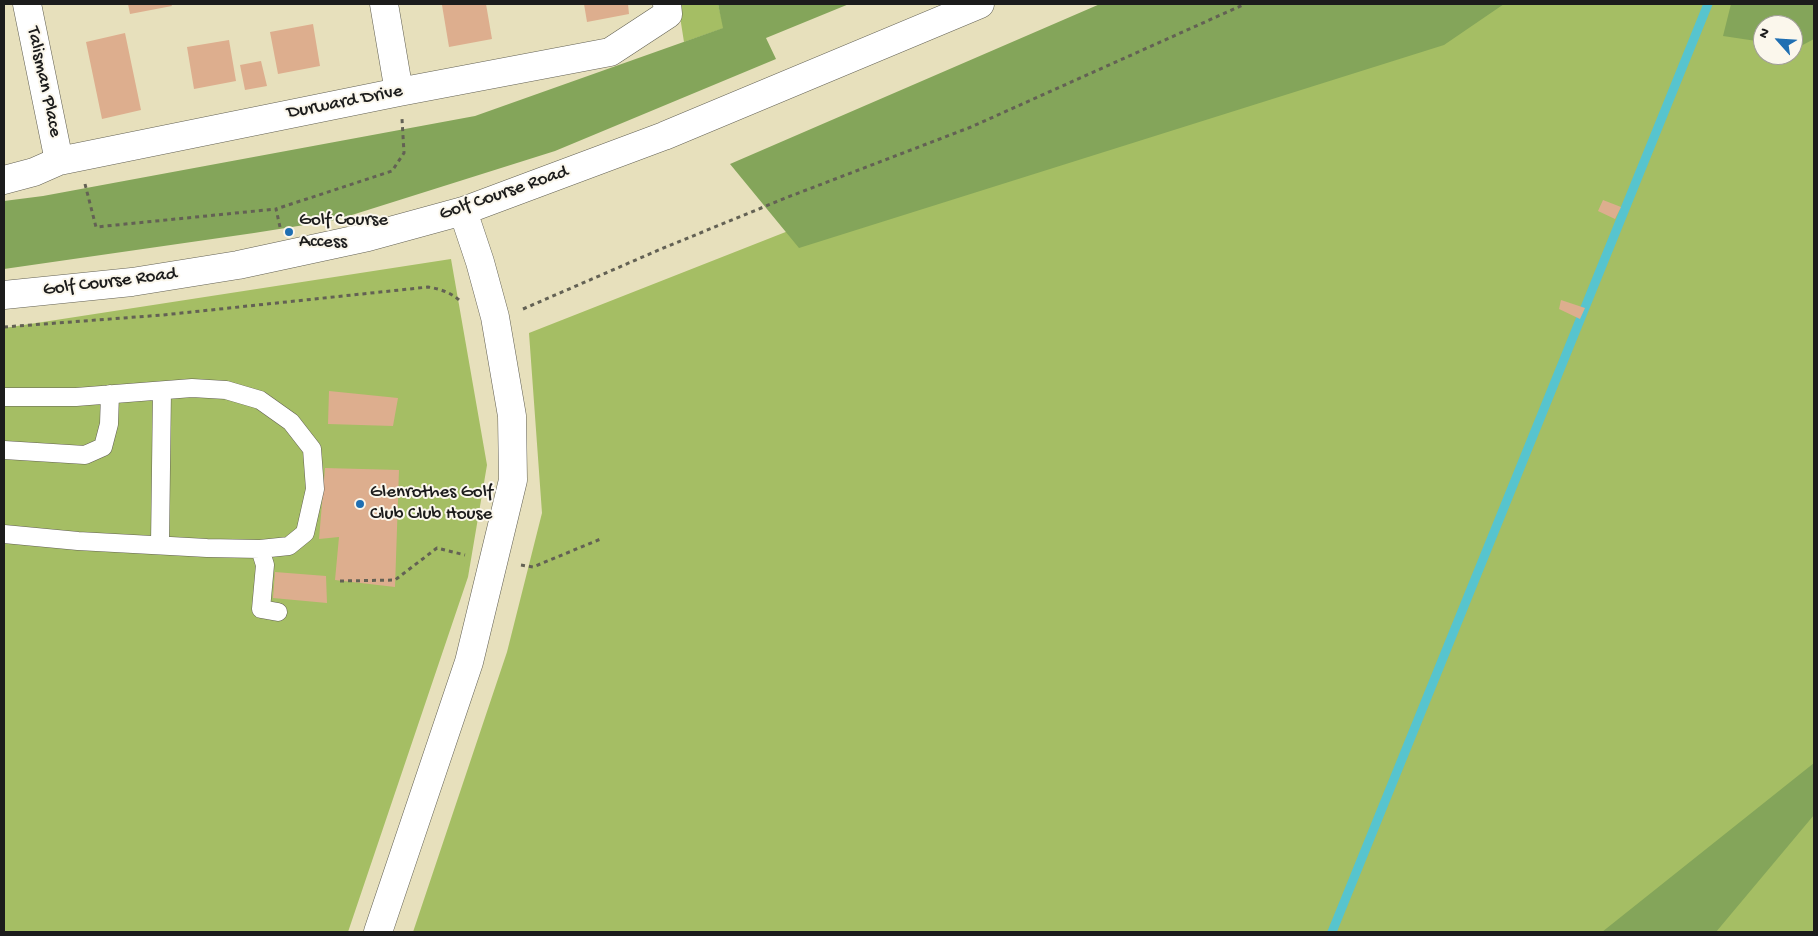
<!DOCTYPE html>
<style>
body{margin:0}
#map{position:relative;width:1818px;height:936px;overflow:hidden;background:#e7e0bc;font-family:"Gochi Hand",sans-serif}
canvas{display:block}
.frame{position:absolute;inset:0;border:5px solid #1c1c1c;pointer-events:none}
.north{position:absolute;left:1753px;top:15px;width:50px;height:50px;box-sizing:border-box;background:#fbf7ec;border:1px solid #a29f99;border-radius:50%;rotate:296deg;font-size:14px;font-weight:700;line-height:20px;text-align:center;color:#1c1c1c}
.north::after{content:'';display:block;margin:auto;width:18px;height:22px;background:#1f6fb2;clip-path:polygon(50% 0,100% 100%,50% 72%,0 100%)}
</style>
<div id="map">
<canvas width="1818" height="936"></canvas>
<div class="frame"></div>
<div class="north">N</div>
</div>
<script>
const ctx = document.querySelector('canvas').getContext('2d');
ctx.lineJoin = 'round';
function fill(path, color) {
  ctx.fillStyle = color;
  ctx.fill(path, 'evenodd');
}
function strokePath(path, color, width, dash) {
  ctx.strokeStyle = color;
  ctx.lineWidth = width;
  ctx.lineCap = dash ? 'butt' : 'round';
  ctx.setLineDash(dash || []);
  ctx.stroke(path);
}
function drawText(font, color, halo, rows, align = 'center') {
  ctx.font = font + ' "Gochi Hand",sans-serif';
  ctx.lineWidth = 4;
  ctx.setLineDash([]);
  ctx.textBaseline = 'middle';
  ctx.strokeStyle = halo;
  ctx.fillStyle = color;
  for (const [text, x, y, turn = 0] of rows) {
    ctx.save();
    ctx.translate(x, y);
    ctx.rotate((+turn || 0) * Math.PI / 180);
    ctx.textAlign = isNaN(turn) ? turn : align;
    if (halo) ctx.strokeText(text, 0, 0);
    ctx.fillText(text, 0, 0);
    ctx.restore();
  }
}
const green = new Path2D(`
 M678,4H718L724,28L684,42Z
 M1365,4H1814V932H413L507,652L542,513L529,333ZM1763,25H1793V55H1763Z
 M451,259L487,465L468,577L348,932H4V328Z`);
const forest = new Path2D(`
 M718,4H849L766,38L776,59L555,151L336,220L254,233L4,269V201L43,196L475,116L723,28Z
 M1100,4H1504L1444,45L799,248L730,164Z
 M1731,4H1814V39L1799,47L1793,46V25H1763V42L1723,36Z
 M1814,763V815L1716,932H1602Z`);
const stream = new Path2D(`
 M1332,932L1708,4`);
const building = new Path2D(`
 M128,4H171L172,6L130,14Z
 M450,4H486L492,39L449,47L442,5Z
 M584,4H628L629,14L587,22Z
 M313,24L320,66L278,74L270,32Z
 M125,33L141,110L102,119L86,42Z
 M229,40L236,81L194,89L187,47Z
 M261,61L267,86L245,90L240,65Z
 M1603,200L1621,207L1615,219L1598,211Z
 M1561,300L1585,308L1580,319L1559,309Z
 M329,391L398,398L393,426L328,424Z
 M325,468L399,470L395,587L335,580L339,537L319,539Z
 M275,572L326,576L327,603L273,598Z`);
const path = new Path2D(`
 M85,184L96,227L276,209
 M280,227L276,209L392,171L404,153L402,119
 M523,309L661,249L788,197L971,127L1245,4
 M4,327L163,315L428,287C440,289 450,292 459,300
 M521,565L533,567L603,538
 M340,581L395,580L437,548L465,555`);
const lane = new Path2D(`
 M4,397H76L192,388L226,390L260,400L291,422L312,449L315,489L305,533L289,546L260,549L207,548L78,541L4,534
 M4,450L85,455L103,447L109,424L110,394
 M160,544L162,391
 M260,549L265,565L261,609L278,612`);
const street = new Path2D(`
 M27,4L59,161
 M384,4L399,92
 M4,180L34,172L59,161L399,92L610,52L668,14L667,4`);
const secondary = new Path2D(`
 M4,295L132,282L238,265L368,237L463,211L664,136L980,4
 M378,932L469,662L513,480L512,416L495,317L480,262L463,211`);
const markers = [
 [289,232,5,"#1f6fb2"],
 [360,504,5,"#1f6fb2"]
];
const streetNames = [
 ["Talisman Place",43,82,78],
 ["Durward Drive",345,103,-11],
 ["Golf Course Road",504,194,-19],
 ["Golf Course Road",110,283,-7]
];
const poiNames = [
 ["Golf Course",299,221],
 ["Access",299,243],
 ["Glenrothes Golf",370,493],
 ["Club Club House",370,515]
];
fill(green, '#a5be64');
fill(forest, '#84a55a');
strokePath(stream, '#57c4ce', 9);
fill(building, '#ddae8e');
strokePath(lane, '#636154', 19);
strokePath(street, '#636154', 29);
strokePath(secondary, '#636154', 29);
strokePath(path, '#636154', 3, [4, 4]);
strokePath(lane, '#fff', 18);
strokePath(street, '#fff', 28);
strokePath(secondary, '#fff', 28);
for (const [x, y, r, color] of markers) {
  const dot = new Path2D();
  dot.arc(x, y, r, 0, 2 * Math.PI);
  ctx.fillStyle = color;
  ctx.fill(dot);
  strokePath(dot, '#fbf7ec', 2);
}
drawText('19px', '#1c1c1c', '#fbf7ec', streetNames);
drawText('19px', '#1c1c1c', '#fbf7ec', poiNames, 'left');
</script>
